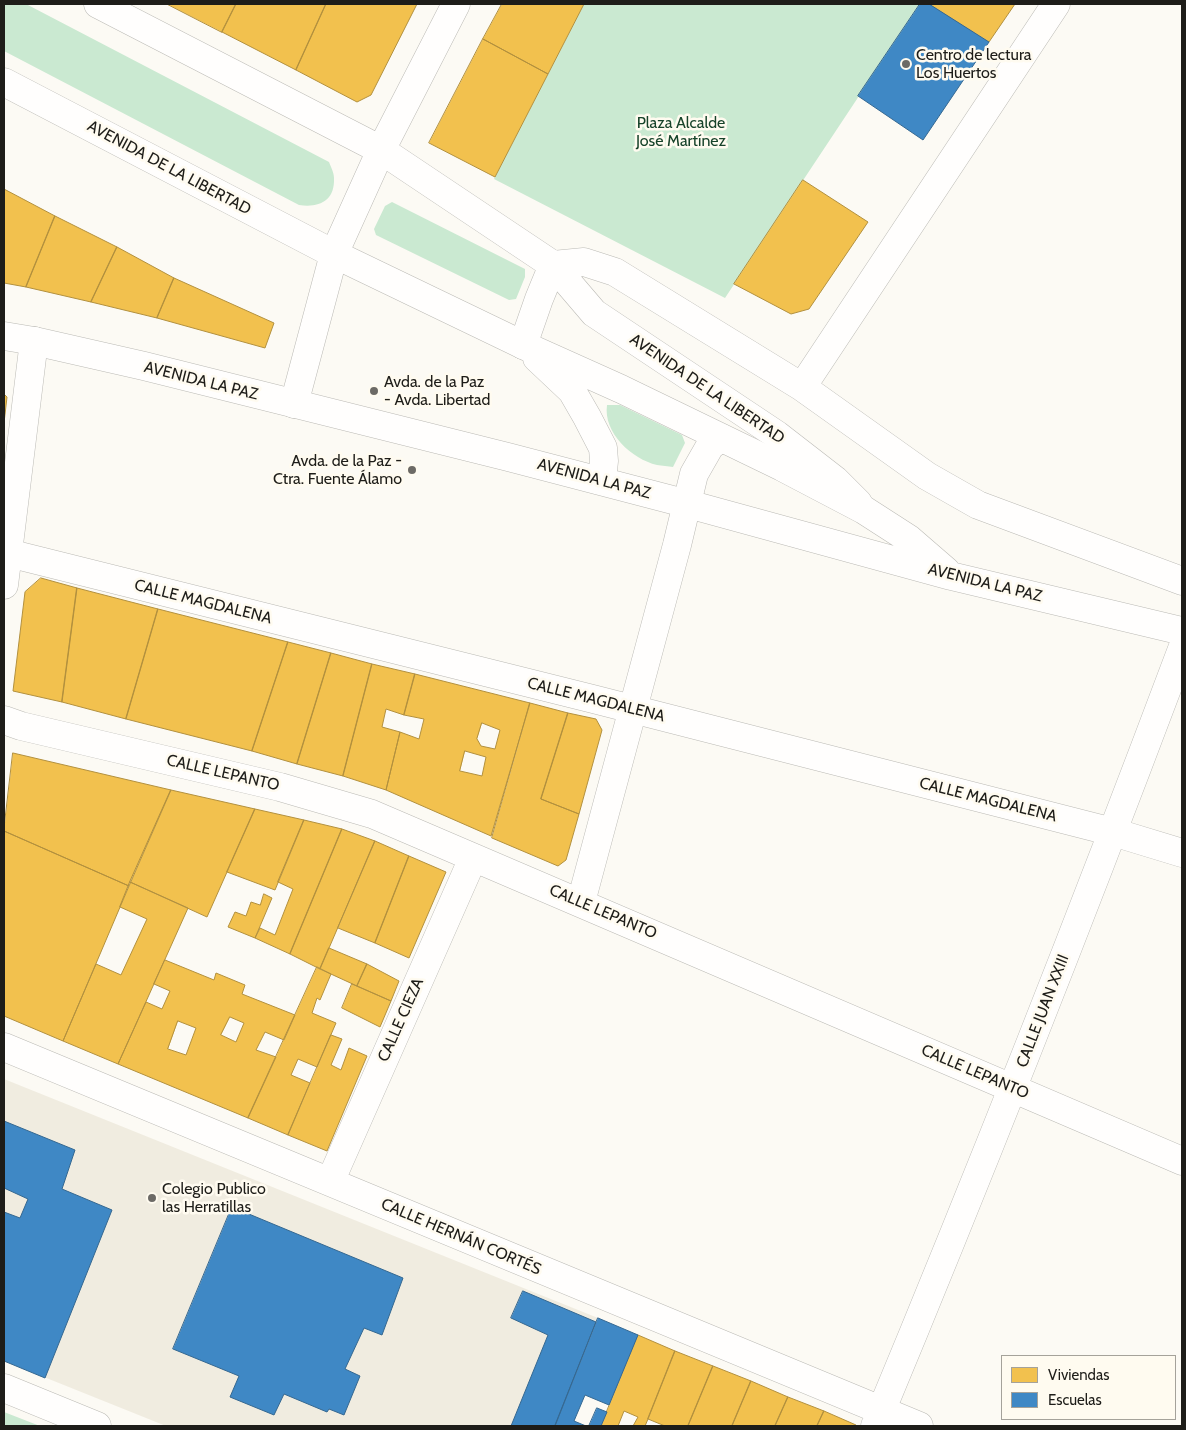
<!DOCTYPE html>
<meta charset="utf-8">
<style>
body{margin:0}
#map{position:relative;width:1186px;height:1430px;overflow:hidden;background:#fcfaf4;font-family:Cabin,sans-serif}
canvas{display:block}
.frame{position:absolute;inset:0;border:5px solid #1e1d19;pointer-events:none}
.legend{position:absolute;left:1001px;top:1355px;width:175px;height:65px;box-sizing:border-box;background:#fffbf0;border:1px solid #a5a29a;margin:0;padding:6px 9px;list-style:none;font-size:15px;color:#1e1d19}
.legend li{display:flex;align-items:center;gap:10px;height:25px}
.legend b{width:25px;border:1px solid #a5a29a}
</style>
<div id="map">
<canvas width="1186" height="1430"></canvas>
<div class="frame"></div>
<ul class="legend">
<li><b style="height:14px;background:#f2c14e"></b>Viviendas</li>
<li><b style="height:14px;background:#3f88c5"></b>Escuelas</li>
</ul>
</div>
<script>
const ctx = document.querySelector('canvas').getContext('2d');
ctx.lineJoin = 'round';
function fill(path, color) {
  ctx.fillStyle = color;
  ctx.fill(path, 'evenodd');
}
function strokePath(path, color, width, dash) {
  ctx.strokeStyle = color;
  ctx.lineWidth = width;
  ctx.lineCap = dash ? 'butt' : 'round';
  ctx.setLineDash(dash || []);
  ctx.stroke(path);
}
function drawText(font, color, halo, rows, align = 'center') {
  ctx.font = font + ' Cabin,sans-serif';
  ctx.lineWidth = 5;
  ctx.setLineDash([]);
  ctx.textBaseline = 'middle';
  ctx.strokeStyle = halo;
  ctx.fillStyle = color;
  for (const [text, x, y, turn = 0] of rows) {
    ctx.save();
    ctx.translate(x, y);
    ctx.rotate((+turn || 0) * Math.PI / 180);
    ctx.textAlign = isNaN(turn) ? turn : align;
    if (halo) ctx.strokeText(text, 0, 0);
    ctx.fillText(text, 0, 0);
    ctx.restore();
  }
}
const built = new Path2D(`
 M4,1079L598,1318L555,1426H166L4,1361Z`);
const green = new Path2D(`
 M4,4H26L329,162C331,167 334,173 334,178C335,201 319,208 299,205L4,51Z
 M584,4H920L725,298L494,179Z
 M392,202L525,269V277L516,299L509,300L376,235L374,229L385,206Z
 M607,405H620L682,435L685,443L673,467C668,466 662,466 657,465C632,459 603,433 607,405Z
 M4,1412L40,1426H4Z`);
const homes = new Path2D(`
 M167,4H236L222,32Z
 M236,4H326L296,70L222,32Z
 M326,4H417L371,95L357,102L296,70Z
 M502,4H584L548,74L483,39Z
 M929,4H1015L989,42Z
 M483,39L548,74L495,177L429,143Z
 M803,180L868,222L809,309L791,314L734,284Z
 M4,189L55,216L26,287L4,283Z
 M55,216L117,247L91,302L26,287Z
 M117,247L174,278L157,318L91,302Z
 M174,278L274,323L265,348L157,318Z
 M4,394L7,397L4,423Z
 M41,578L77,588L62,702L13,691L25,592Z
 M77,588L158,609L126,719L62,702Z
 M158,609L288,642L252,751L126,719Z
 M288,642L331,653L297,764L252,751Z
 M331,653L372,664L343,776L297,764Z
 M372,664L415,674L404,715L386,709L382,727L400,732L386,790L343,776Z
 M415,674L530,703L491,836L386,790L400,732L419,739L424,719L404,715ZM482,723L500,730L495,749L481,746L477,739ZM465,751L486,757L482,776L460,771Z
 M530,703L568,713L541,799L579,814L566,860L558,866L492,838Z
 M568,713L596,719L602,730L579,814L541,799Z
 M13,753L171,790L129,886L4,831Z
 M171,790L255,809L207,917L130,882Z
 M255,809L304,820L275,890L227,872Z
 M304,820L342,829L290,954L255,938L260,928L275,935L293,889L278,882Z
 M342,829L375,841L320,969L290,954Z
 M4,831L129,886L63,1041L4,1016Z
 M375,841L409,856L375,943L338,928Z
 M409,856L446,872L409,958L375,943Z
 M130,882L188,908L118,1064L63,1041L96,964L121,975L147,919L120,907Z
 M264,894L272,898L255,938L228,927L235,912L246,916L251,902L260,905Z
 M329,948L367,964L357,986L320,969Z
 M165,960L214,980L216,973L245,985L242,994L295,1015L284,1040L265,1032L256,1050L276,1057L248,1118L118,1064L146,1002L162,1009L170,991L154,984ZM230,1017L244,1023L236,1042L221,1035ZM178,1021L196,1028L186,1055L168,1049Z
 M367,964L399,981L391,1001L357,986Z
 M317,967L331,974L320,1000L317,998L312,1013L336,1023L317,1067L298,1059L291,1075L310,1083L288,1135L248,1118Z
 M352,984L391,1001L380,1027L342,1008Z
 M331,1035L342,1039L331,1065L341,1070L349,1048L367,1056L327,1151L288,1135Z
 M638,1335L675,1351L648,1419L645,1426H633L638,1417L624,1411L618,1426H601Z
 M675,1351L713,1366L688,1426H665L648,1419Z
 M713,1366L751,1381L732,1426H688Z
 M751,1381L788,1397L775,1426H732Z
 M788,1397L824,1411L817,1426H775Z
 M824,1411L856,1425V1426H817Z`);
const schools = new Path2D(`
 M920,4H929L989,42L923,140L858,96Z
 M4,1121L75,1150L62,1189L112,1210L45,1378L4,1361V1212L20,1218L28,1199L4,1188Z
 M232,1207L403,1278L382,1335L364,1328L345,1369L360,1376L344,1415L329,1409L327,1412L284,1394L274,1415L230,1397L239,1376L173,1349Z
 M523,1291L596,1322L555,1426H511L548,1335L511,1318Z
 M598,1318L638,1335L609,1405L585,1395L574,1421L586,1426H555Z
 M597,1408L607,1412L601,1426H589Z`);
const street = new Path2D(`
 M98,4L381,150L553,265L594,313L777,435L835,480L858,503
 M523,345L539,299L553,265L584,262L615,272L802,387L927,476L978,505L1182,581
 M802,387L1056,4
 M294,404L334,254L381,150L456,4
 M8,553L593,699L1113,832L1182,853
 M4,585L34,341
 M4,720L21,726L280,787L372,814L1182,1161
 M581,902L677,545L694,474L710,446L721,438
 M4,1047L919,1426
 M330,1182L473,858
 M4,1388L97,1426
 M875,1426C982,1169 1084,910 1182,649`);
const secondary = new Path2D(`
 M4,82L334,254L523,345L621,389L782,467L864,510L909,539L946,571
 M4,336L34,341L144,366L508,457L688,504L951,576L1182,631
 M537,358L572,391L587,417L603,448L604,461L602,480`);
const markers = [
 [906,64,5,"#6c6a66"],
 [374,391,5,"#6c6a66"],
 [412,470,5,"#6c6a66"],
 [152,1198,5,"#6c6a66"]
];
const poiNames = [
 ["Centro de lectura",916,55],
 ["Los Huertos",916,73],
 ["Avda. de la Paz",384,382],
 ["- Avda. Libertad",384,400],
 ["Avda. de la Paz -",402,461,"right"],
 ["Ctra. Fuente Álamo",402,479,"right"],
 ["Colegio Publico",162,1189],
 ["las Herratillas",162,1207]
];
const parkNames = [
 ["Plaza Alcalde",681,123],
 ["José Martínez",681,141]
];
const streetNames = [
 ["AVENIDA DE LA LIBERTAD",169,168,28],
 ["AVENIDA LA PAZ",201,381,14],
 ["AVENIDA DE LA LIBERTAD",707,389,34],
 ["AVENIDA LA PAZ",594,479,15],
 ["AVENIDA LA PAZ",985,583,14],
 ["CALLE MAGDALENA",203,602,14],
 ["CALLE MAGDALENA",596,700,14],
 ["CALLE LEPANTO",223,773,13],
 ["CALLE MAGDALENA",988,800,14],
 ["CALLE LEPANTO",603,912,23],
 ["CALLE JUAN XXIII",1043,1011,-69],
 ["CALLE CIEZA",401,1020,-66],
 ["CALLE LEPANTO",975,1072,23],
 ["CALLE HERNÁN CORTÉS",461,1237,23]
];
fill(built, '#f0ece0');
fill(green, '#cae9d1');
fill(homes, '#f2c14e');
strokePath(homes, '#b2903e', 1);
fill(schools, '#3f88c5');
strokePath(schools, '#356891', 1);
strokePath(street, '#bbbab5', 29);
strokePath(secondary, '#bbbab5', 29);
strokePath(street, '#fffefd', 28);
strokePath(secondary, '#fffefd', 28);
for (const [x, y, r, color] of markers) {
  const dot = new Path2D();
  dot.arc(x, y, r, 0, 2 * Math.PI);
  ctx.fillStyle = color;
  ctx.fill(dot);
  strokePath(dot, '#fffbf0', 2);
}
drawText('16px', '#1e1d19', '#fffbf0', poiNames, 'left');
drawText('16px', '#17432a', '#fffbf0', parkNames);
drawText('16px', '#1e1d19', '#fffbf0', streetNames);
</script>
